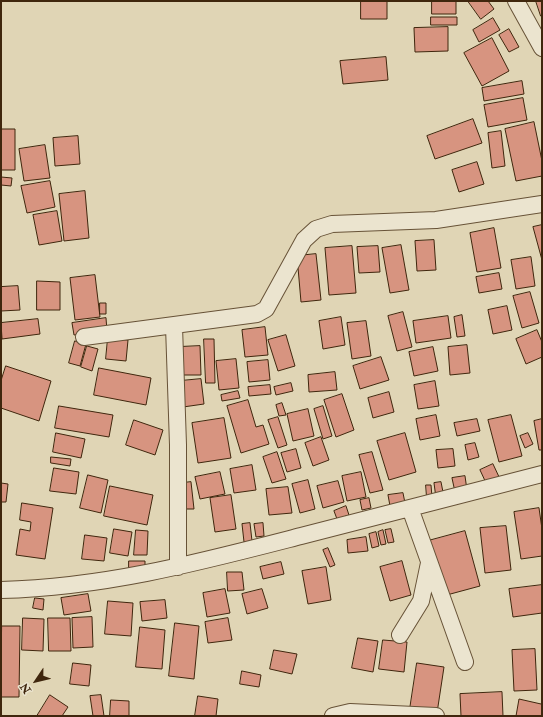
<!DOCTYPE html>
<style>
body{margin:0}
#map{position:relative;width:543px;height:717px;overflow:hidden;background:#e0d5b5;font-family:"IM FELL Double Pica",serif}
canvas{display:block}
.frame{position:absolute;inset:0;border:2px solid #3f260d;pointer-events:none}
.north{position:absolute;left:16px;top:661px;width:40px;height:40px;-webkit-text-stroke:3px #ebe4cf;paint-order:stroke;rotate:235deg;font-size:11px;font-weight:700;line-height:16px;text-align:center;color:#3f260d}
.north::after{content:'';display:block;margin:auto;width:14px;height:18px;background:#3f260d;clip-path:polygon(50% 0,100% 100%,50% 72%,0 100%)}
</style>
<div id="map">
<canvas width="543" height="717"></canvas>
<div class="frame"></div>
<div class="north">N</div>
</div>
<script>
const ctx = document.querySelector('canvas').getContext('2d');
ctx.lineJoin = 'round';
function fill(path, color) {
  ctx.fillStyle = color;
  ctx.fill(path, 'evenodd');
}
function strokePath(path, color, width, dash) {
  ctx.strokeStyle = color;
  ctx.lineWidth = width;
  ctx.lineCap = dash ? 'butt' : 'round';
  ctx.setLineDash(dash || []);
  ctx.stroke(path);
}
const building = new Path2D(`
 M361,1H387V19H361Z
 M432,1H456V14H432Z
 M468,1H488L494,9L481,19Z
 M536,1H542V16H541Z
 M431,17H457V25H431Z
 M493,18L500,30L479,42L473,30Z
 M448,27V51L415,52L414,28Z
 M509,29L519,47L509,52L499,35Z
 M492,38L509,71L482,86L464,53Z
 M386,57L388,80L343,84L340,61Z
 M522,81L524,94L484,101L482,88Z
 M523,98L527,120L488,127L484,105Z
 M473,119L482,143L435,159L427,136Z
 M534,122L542,161V176L516,181L505,129Z
 M1,129H15V170H1Z
 M501,131L505,166L492,168L488,133Z
 M78,136L80,164L55,166L53,138Z
 M45,145L50,178L24,181L19,149Z
 M477,162L484,184L459,192L452,170Z
 M1,177L12,178L11,186L1,185Z
 M50,181L55,207L27,213L21,186Z
 M85,191L89,238L64,241L59,194Z
 M57,211L62,241L39,245L33,215Z
 M542,225V260L533,227Z
 M494,228L501,268L477,272L470,233Z
 M434,240L436,270L417,271L415,241Z
 M401,245L409,290L390,293L382,248Z
 M352,246L356,293L329,295L325,248Z
 M378,246L380,272L359,273L357,247Z
 M316,254L321,300L301,302L297,256Z
 M531,257L535,286L516,289L511,260Z
 M499,273L502,289L479,293L476,277Z
 M95,275L100,317L75,320L70,278Z
 M37,281L60,282V310H37Z
 M18,286L20,310L1,311V287Z
 M530,292L539,323L522,328L513,296Z
 M100,303H106V314H100Z
 M507,306L512,330L493,334L488,310Z
 M403,312L412,347L397,351L388,316Z
 M462,315L465,336L457,337L454,317Z
 M448,316L451,338L416,343L413,321Z
 M341,317L345,345L323,349L319,321Z
 M106,318L107,331L74,335L72,323Z
 M38,319L40,334L2,339L1,323Z
 M366,321L371,356L352,359L347,323Z
 M265,327L268,355L245,357L242,330Z
 M537,330L542,342V357L526,364L516,339Z
 M286,335L295,366L278,371L268,340Z
 M108,338L128,340L126,361L106,359Z
 M204,339H214L215,383H206Z
 M75,341L86,344L80,366L69,363Z
 M467,345L470,373L450,375L448,347Z
 M87,346L98,349L92,371L81,367Z
 M200,346L201,375H179V347Z
 M433,347L438,371L414,376L409,352Z
 M381,357L389,380L360,389L353,366Z
 M236,359L239,388L219,390L216,361Z
 M268,360L270,380L249,382L247,362Z
 M6,366L51,381L39,421L1,408V381Z
 M99,368L151,378L146,405L94,395Z
 M335,372L337,390L309,392L308,375Z
 M201,379L204,404L183,407L180,381Z
 M435,381L439,406L418,409L414,385Z
 M291,383L293,391L276,395L274,387Z
 M270,385L271,394L249,396L248,387Z
 M238,391L240,398L222,401L221,395Z
 M389,392L394,412L373,418L368,398Z
 M342,394L354,430L336,437L324,400Z
 M248,400L256,427L263,425L269,444L241,453L227,406Z
 M282,403L286,415L279,416L276,405Z
 M59,406L113,415L109,437L55,428Z
 M323,406L332,436L323,439L314,409Z
 M308,409L314,436L293,441L287,414Z
 M436,415L440,436L420,440L416,419Z
 M511,415L522,456L499,462L488,420Z
 M278,417L287,445L278,448L268,420Z
 M224,418L231,458L198,463L192,423Z
 M477,419L480,431L457,436L454,423Z
 M542,419V450H539L534,421Z
 M134,420L163,430L155,455L126,445Z
 M56,433L85,439L81,458L53,452Z
 M405,433L416,472L389,480L377,441Z
 M528,433L533,444L525,448L520,436Z
 M321,437L329,460L313,466L305,443Z
 M475,443L479,457L468,460L465,445Z
 M296,449L301,468L287,472L281,453Z
 M453,449L455,466L438,468L436,450Z
 M277,452L286,479L272,483L263,457Z
 M372,452L383,490L370,493L359,455Z
 M51,457L71,459L70,466L51,463Z
 M493,464L500,479L487,485L480,470Z
 M252,465L256,490L234,493L230,469Z
 M54,468L79,472L76,494L50,491Z
 M220,472L225,494L200,499L195,477Z
 M361,472L366,497L347,501L342,476Z
 M88,475L108,480L101,513L80,508Z
 M465,476L467,490L455,492L452,478Z
 M308,480L315,509L300,513L292,484Z
 M338,481L344,502L323,508L317,486Z
 M191,482L194,509H186L183,483Z
 M441,482L444,497L436,498L434,483Z
 M1,483L8,484L6,502H1Z
 M426,485H431L432,497L427,498Z
 M110,486L153,495L147,525L104,516Z
 M288,487L292,513L269,515L266,489Z
 M403,493L405,503L390,506L388,495Z
 M231,495L236,529L215,532L210,498Z
 M369,498L371,508L362,510L360,500Z
 M22,503L53,508L45,559L16,555L20,529L30,531L31,522L20,520Z
 M346,506L349,515L337,519L334,511Z
 M539,508L542,529V556L521,559L514,512Z
 M250,523L252,541L244,542L242,524Z
 M263,523L264,536L256,537L254,524Z
 M506,526L511,570L485,573L480,528Z
 M114,529L132,532L128,556L110,553Z
 M391,529L394,542L388,543L385,530Z
 M136,530L148,531L147,555H134Z
 M383,530L386,544L381,545L378,532Z
 M465,531L480,586L443,596L428,541Z
 M376,532L379,546L372,548L369,534Z
 M85,535L107,538L104,561L82,559Z
 M366,537L368,551L348,553L347,540Z
 M328,548L335,565L330,567L323,550Z
 M129,561H145V568H129Z
 M402,561L411,595L390,601L380,567Z
 M281,562L284,574L263,579L260,567Z
 M326,567L331,600L308,604L302,571Z
 M227,572H242L244,590L228,591Z
 M542,585V613L513,617L509,589Z
 M225,589L230,613L207,617L203,593Z
 M262,589L268,608L247,614L242,594Z
 M88,594L91,611L64,615L61,598Z
 M35,598L44,599L43,610L33,608Z
 M165,600L167,618L142,621L140,602Z
 M108,601L133,603L131,636L105,634Z
 M92,617L93,647L73,648L72,618Z
 M23,618L44,619L43,651L22,650Z
 M48,618H70L71,651H49Z
 M228,618L232,640L208,643L205,622Z
 M175,623L199,626L194,679L169,676Z
 M2,626H20L19,697H1Z
 M140,627L165,630L162,669L136,667Z
 M358,638L378,641L373,672L352,668Z
 M383,640L407,642L404,672L379,669Z
 M535,649L537,690L514,691L512,650Z
 M274,650L297,654L292,674L270,669Z
 M73,663L91,665L89,686L70,684Z
 M417,663L444,667L437,713L410,709Z
 M242,671L261,675L259,687L240,684Z
 M502,692L503,716H461L460,694Z
 M50,695L68,707L62,716H37Z
 M101,695L104,716H93L90,696Z
 M198,696L218,699L216,716H195Z
 M542,696V716H516L519,699L541,704Z
 M111,700L129,701V716H110Z`);
const minor = new Path2D(`
 M516,1L542,48
 M174,326L178,445V567
 M84,337L257,314L266,309L304,240L316,229L332,224L436,220L542,204
 M410,508L465,662
 M1,590C107,587 200,562 301,536C381,515 462,495 542,474
 M400,635L421,601L429,563
 M333,716L350,712L436,716`);
fill(building, '#d79480');
strokePath(building, '#3f260d', 1);
strokePath(minor, '#675237', 18);
strokePath(minor, '#ebe4cf', 16);
</script>
